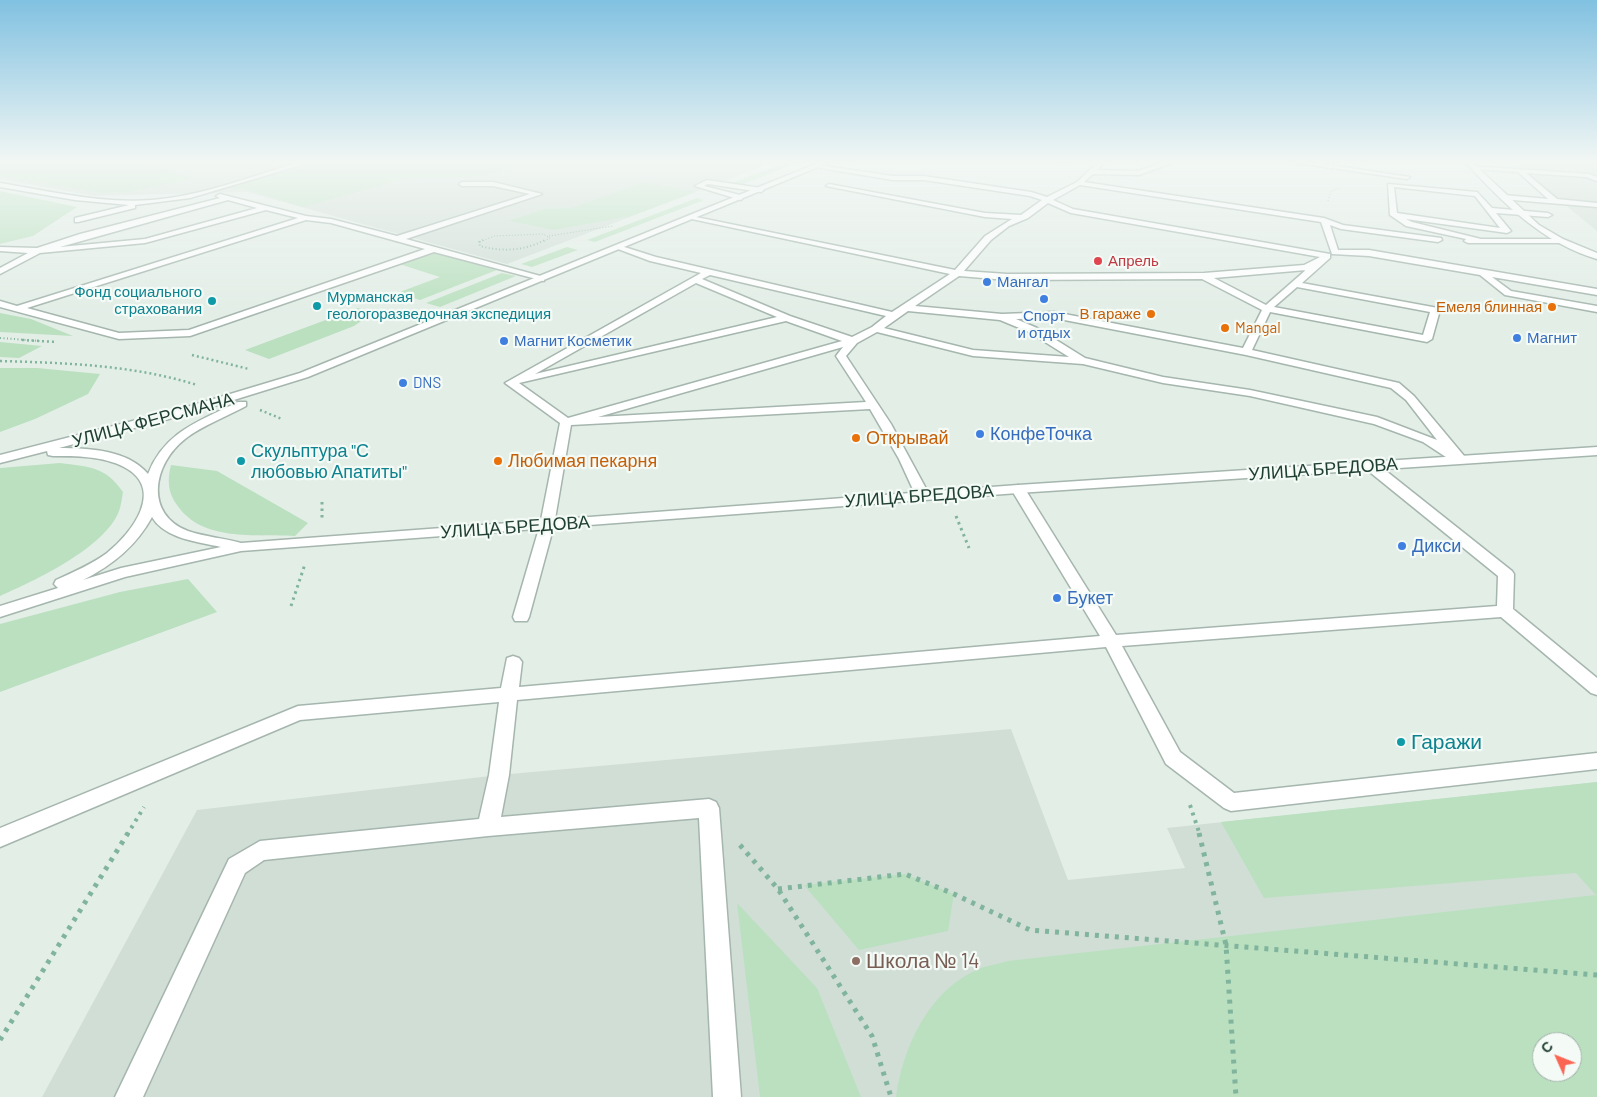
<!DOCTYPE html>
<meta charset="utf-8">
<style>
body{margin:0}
#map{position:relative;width:1597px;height:1097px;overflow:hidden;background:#e3eee7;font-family:Barlow,sans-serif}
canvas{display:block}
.north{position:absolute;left:1532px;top:1032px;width:50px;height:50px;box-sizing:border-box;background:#f4faf6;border:1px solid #a0b0a8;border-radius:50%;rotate:314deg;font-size:14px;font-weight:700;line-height:20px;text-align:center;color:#214034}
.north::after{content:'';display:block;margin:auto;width:18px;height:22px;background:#fb6653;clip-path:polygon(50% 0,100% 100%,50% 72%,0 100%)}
</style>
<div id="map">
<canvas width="1597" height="1097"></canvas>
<div class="north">С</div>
</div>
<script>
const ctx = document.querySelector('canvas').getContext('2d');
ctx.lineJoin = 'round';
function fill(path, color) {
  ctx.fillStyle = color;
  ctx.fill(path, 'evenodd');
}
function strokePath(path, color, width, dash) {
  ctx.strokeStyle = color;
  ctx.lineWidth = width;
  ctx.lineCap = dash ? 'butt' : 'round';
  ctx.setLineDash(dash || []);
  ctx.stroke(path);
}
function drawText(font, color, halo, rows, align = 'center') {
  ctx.font = font + ' Barlow,sans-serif';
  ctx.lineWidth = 4.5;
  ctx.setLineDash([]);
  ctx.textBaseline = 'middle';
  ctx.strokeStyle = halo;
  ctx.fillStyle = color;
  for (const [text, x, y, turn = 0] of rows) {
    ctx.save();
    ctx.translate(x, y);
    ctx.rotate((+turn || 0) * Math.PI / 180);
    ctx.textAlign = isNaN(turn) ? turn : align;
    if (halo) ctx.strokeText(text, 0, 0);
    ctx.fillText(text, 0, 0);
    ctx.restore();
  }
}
const built = new Path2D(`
 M0,163H771L507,264L247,192L94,196L0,179Z
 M1520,163H1597V231L1520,168Z
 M1011,729L1068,880L1185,868L1167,828L1597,782V1097H42L197,810L499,775ZM1542,1042H1572V1072H1542Z`);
const green = new Path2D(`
 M0,163H144L194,178L129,192L102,193L0,176Z
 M320,163H527L484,176L404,179L303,207L244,189H231L242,183Z
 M784,163H797L741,185L732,183Z
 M644,182L696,192L631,216L554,230L509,221L544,209L571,208Z
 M0,191L77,207L33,236L0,244Z
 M697,198L704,200L595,242L587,240Z
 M567,247L578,250L532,267L521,264Z
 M435,252L497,270L420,300L397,293L440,277L399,264Z
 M502,273L516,276L440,307L426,303Z
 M358,308L373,313L354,326L269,359L245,350Z
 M0,313L31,319L73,336L0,332Z
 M0,342L42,346L19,358L0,357Z
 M0,368H37L100,374L88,394L35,419L0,432Z
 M60,463C89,467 105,466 123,492C122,498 121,506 119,511C105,548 34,581 0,596V468Z
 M171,465L217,471L308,523L295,536C255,534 202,542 177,505C168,493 167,480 171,465Z
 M188,579L217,612L0,692V624L120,592Z
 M1597,782V1097H896C903,1046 930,988 981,968C990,965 999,964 1008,961L1596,895L1576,873L1264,898L1221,822ZM1542,1042H1572V1072H1542Z
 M905,874L954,894L948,931L859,950L804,885Z
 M737,903L817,988L861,1097H760Z`);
const pathFar5 = new Path2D(`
 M1056,163L1068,165
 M1328,201L1331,191L1341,188
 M549,236L613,226
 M480,242L494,236L543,234L550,238L543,242`);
const pathFar4 = new Path2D(`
 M483,240L479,242L480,246C502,252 524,251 545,240
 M0,338L40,341`);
const pathFar3 = new Path2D(`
 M22,340L57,342
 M192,355L249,369
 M0,361C67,363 133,365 197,385
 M260,410L282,419`);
const pathFar2 = new Path2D(`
 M322,502V519
 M956,516L969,548
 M291,606L305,564`);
const pathFar1 = new Path2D(`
 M1190,805L1200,835
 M127,835L144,807`);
const path = new Path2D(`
 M1199,833L1226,945L1236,1097
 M740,845L778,889L872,1036L891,1097
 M778,889L905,874L954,894L1030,930L1597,975
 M0,1040L128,833`);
const service = new Path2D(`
 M297,163H308L190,198L135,205V208L78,222H75V218L129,205L75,200L0,187V183C50,191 101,204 152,200C202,196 249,177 297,163Z
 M1097,163H1104L1097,170L1138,171L1161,163H1172L1139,175L1093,174L1084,182L1324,218L1343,225L1441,238L1442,240L1438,242L1341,229L1330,225L1338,250H1369L1597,289V295L1492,277L1511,291L1597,306V312L1505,295L1480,275L1369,256L1332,254L1321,222L1080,185L1053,200L1073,209L1330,254V258L1302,283L1438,308L1440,310L1432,339L1427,342L1270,312L1252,350L1399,383L1414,396L1465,457L1467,460L1465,463H1455L1423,442L1374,424L1250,396L1163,383L1083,364L973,356L877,332L857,343L846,356L891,424L930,496L928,499L923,500L916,496L899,459L870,409L571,425L554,525L529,617L527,621H515L513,617L540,525L560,423L505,383L701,273L650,261L618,249V245L656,257L892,312L950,274L687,218L691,216L955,270L985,236L1012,219L985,217L826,186L829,184L985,213L1021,215L1042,200L1030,196L924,180H893L820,168L818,165L893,176H924L1031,192L1047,197L1077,182ZM1048,203L1071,213L1320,257L1304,265L1204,273L1007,274L964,271L991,240L1009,226L1028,218ZM1307,269L1266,305L1214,278L1306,270ZM710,275L886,316L872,327L852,337L790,316L702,279ZM959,276L1007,280L1202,279L1262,310L1243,348L1054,312L1002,314L915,306ZM696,283L777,317L535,374ZM1297,287L1430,312L1423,335L1274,307ZM908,311L1000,320L1029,332L1069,357L973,350L884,328ZM1054,318L1246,355L1391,388L1406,400L1437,440L1377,417L1250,390L1163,377L1085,358L1037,328L1016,319ZM786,321L842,341L568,418L519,383ZM843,347L836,356L866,402L598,417Z
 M1297,163H1318L1410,177L1407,179Z
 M1471,166L1589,174L1597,177V181L1586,177L1526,173L1557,199L1597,203V207L1501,199L1504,195L1548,199L1518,172L1473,169Z
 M707,180L761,188L764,190L761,192L708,184L704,186L744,196L741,200L695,186Z
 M493,182L542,194L406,239L544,277V281L434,252L190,336L119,339L0,307V301L17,306L298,218L266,210L145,243L40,253L0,274V268L28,253L0,251V247L37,248L80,234L220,198L216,196L220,194L306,216L331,219L397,236L530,194L493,186H462L459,184L462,182ZM228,200L257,208L145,239L60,247ZM306,220L331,223L425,249L189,330L119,333L27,308Z
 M1388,184L1477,192L1492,208L1548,213L1552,215L1548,217L1496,213L1511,231L1507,233L1406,219L1412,222L1481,239H1560L1564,241L1560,243H1468L1464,241L1466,239L1406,226L1390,215ZM1394,187L1475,196L1500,228L1397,213Z
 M1371,462L1376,463L1512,571L1514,574L1513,609L1597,678V695L1591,693L1501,617L1122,646L1180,752L1234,793L1597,753V769L1231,811L1224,808L1166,764L1106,647L517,700L509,775L501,817L709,799L716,802L719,808L741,1097H713L699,818L488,836L264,860L245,873L143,1097H115L229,859L260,841L479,819L489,775L499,702L300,720L0,847V828L298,706L501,688L507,658L513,656L519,658L522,662L519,687L1100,636L1011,489L1018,485L1025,489L1116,635L1497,606L1498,576L1366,469L1364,466L1366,463Z`);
const minor = new Path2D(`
 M1466,163H1473L1539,225L1563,239L1597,253V259C1543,243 1504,204 1466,163Z`);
const tertiary = new Path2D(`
 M818,163H828L308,377L195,412L59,448C89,448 128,450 148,474C165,431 200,421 238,402H246V406C228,416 201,426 185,439C153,464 144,514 188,531C205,537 224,538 241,543L1018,485L1597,447V455L1018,493L241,551L125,577L0,617V606L58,588L54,584L56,580C74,572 92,564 107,553C132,533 166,489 124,467C103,456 76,456 53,456L48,455L47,451L0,463V455L187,407L300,373ZM152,517C165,539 199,542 221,547L121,568L83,580C113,565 136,546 152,517Z`);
const markers = [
 [1098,261,5,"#e0444e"],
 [987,282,5,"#3f7fe0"],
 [1044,299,5,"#3f7fe0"],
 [212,301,5,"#0f9aa8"],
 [317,306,5,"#0f9aa8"],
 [1552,307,5,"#e8710a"],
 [1151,314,5,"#e8710a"],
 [1225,328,5,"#e8710a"],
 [1517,338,5,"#3f7fe0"],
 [504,341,5,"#3f7fe0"],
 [403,383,5,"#3f7fe0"],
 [980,434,5,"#3f7fe0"],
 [856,438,5,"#e8710a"],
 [241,461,5,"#0f9aa8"],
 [498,461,5,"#e8710a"],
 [1402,546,5,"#3f7fe0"],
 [1057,598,5,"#3f7fe0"],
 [1401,742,5,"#0f9aa8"],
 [856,961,5,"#8d6e63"]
];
const farHealthnames = [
 ["Апрель",1108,261]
];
const farShopnames = [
 ["Мангал",997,282],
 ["Спорт",1044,316,"center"],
 ["и отдых",1044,333,"center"],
 ["Магнит",1527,338],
 ["Магнит Косметик",514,341],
 ["DNS",413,383]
];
const farCulturenames = [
 ["Фонд социального",202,292],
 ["страхования",202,309],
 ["Мурманская",327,297,"left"],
 ["геологоразведочная экспедиция",327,314,"left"]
];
const farFoodnames = [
 ["Емеля блинная",1542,307],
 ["В гараже",1141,314],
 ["Mangal",1235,328,"left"]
];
const streetNames = [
 ["УЛИЦА ФЕРСМАНА",153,420,-15],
 ["УЛИЦА БРЕДОВА",1323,469,-4],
 ["УЛИЦА БРЕДОВА",919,496,-4],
 ["УЛИЦА БРЕДОВА",515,527,-4]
];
const shopNames = [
 ["КонфеТочка",990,434],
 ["Дикси",1412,546],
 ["Букет",1067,598]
];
const foodNames = [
 ["Открывай",866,438],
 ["Любимая пекарня",508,461]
];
const cultureNames = [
 ["Скульптура \"С",251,451],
 ["любовью Апатиты\"",251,472]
];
const nearCulturenames = [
 ["Гаражи",1411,742]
];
const nearEducationnames = [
 ["Школа № 14",866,961]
];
fill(built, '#d1ded6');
fill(green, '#bae0bf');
strokePath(service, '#a5b6ae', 3);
strokePath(minor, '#a5b6ae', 3);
strokePath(tertiary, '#a5b6ae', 3);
strokePath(pathFar5, '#81b49d', 1, [1, 2]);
strokePath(pathFar4, '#81b49d', 2, [1, 2.5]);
strokePath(pathFar3, '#81b49d', 2.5, [2, 3]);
strokePath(pathFar2, '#81b49d', 3, [2.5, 4]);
strokePath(pathFar1, '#81b49d', 4, [3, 5]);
strokePath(path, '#81b49d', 5, [4, 6]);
fill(service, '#fff');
fill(minor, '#fff');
fill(tertiary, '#fff');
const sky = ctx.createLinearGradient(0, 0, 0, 317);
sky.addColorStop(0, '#81c1e1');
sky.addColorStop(0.51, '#f2f7f4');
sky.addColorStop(1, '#f2f7f400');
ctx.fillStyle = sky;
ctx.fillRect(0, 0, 1597, 317);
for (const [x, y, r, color] of markers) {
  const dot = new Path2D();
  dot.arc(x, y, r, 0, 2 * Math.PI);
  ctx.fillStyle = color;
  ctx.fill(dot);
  strokePath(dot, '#f4faf6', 2);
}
drawText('15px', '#be3a42', '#f4faf6', farHealthnames, 'left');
drawText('15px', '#366cbe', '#f4faf6', farShopnames, 'left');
drawText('15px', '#0d838f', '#f4faf6', farCulturenames, 'right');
drawText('15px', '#c56008', '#f4faf6', farFoodnames, 'right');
drawText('18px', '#214034', '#f4faf6', streetNames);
drawText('18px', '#366cbe', '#f4faf6', shopNames, 'left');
drawText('18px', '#c56008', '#f4faf6', foodNames, 'left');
drawText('18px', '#0d838f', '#f4faf6', cultureNames, 'left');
drawText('21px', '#0d838f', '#f4faf6', nearCulturenames, 'left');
drawText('21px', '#785e54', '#f4faf6', nearEducationnames, 'left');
</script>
